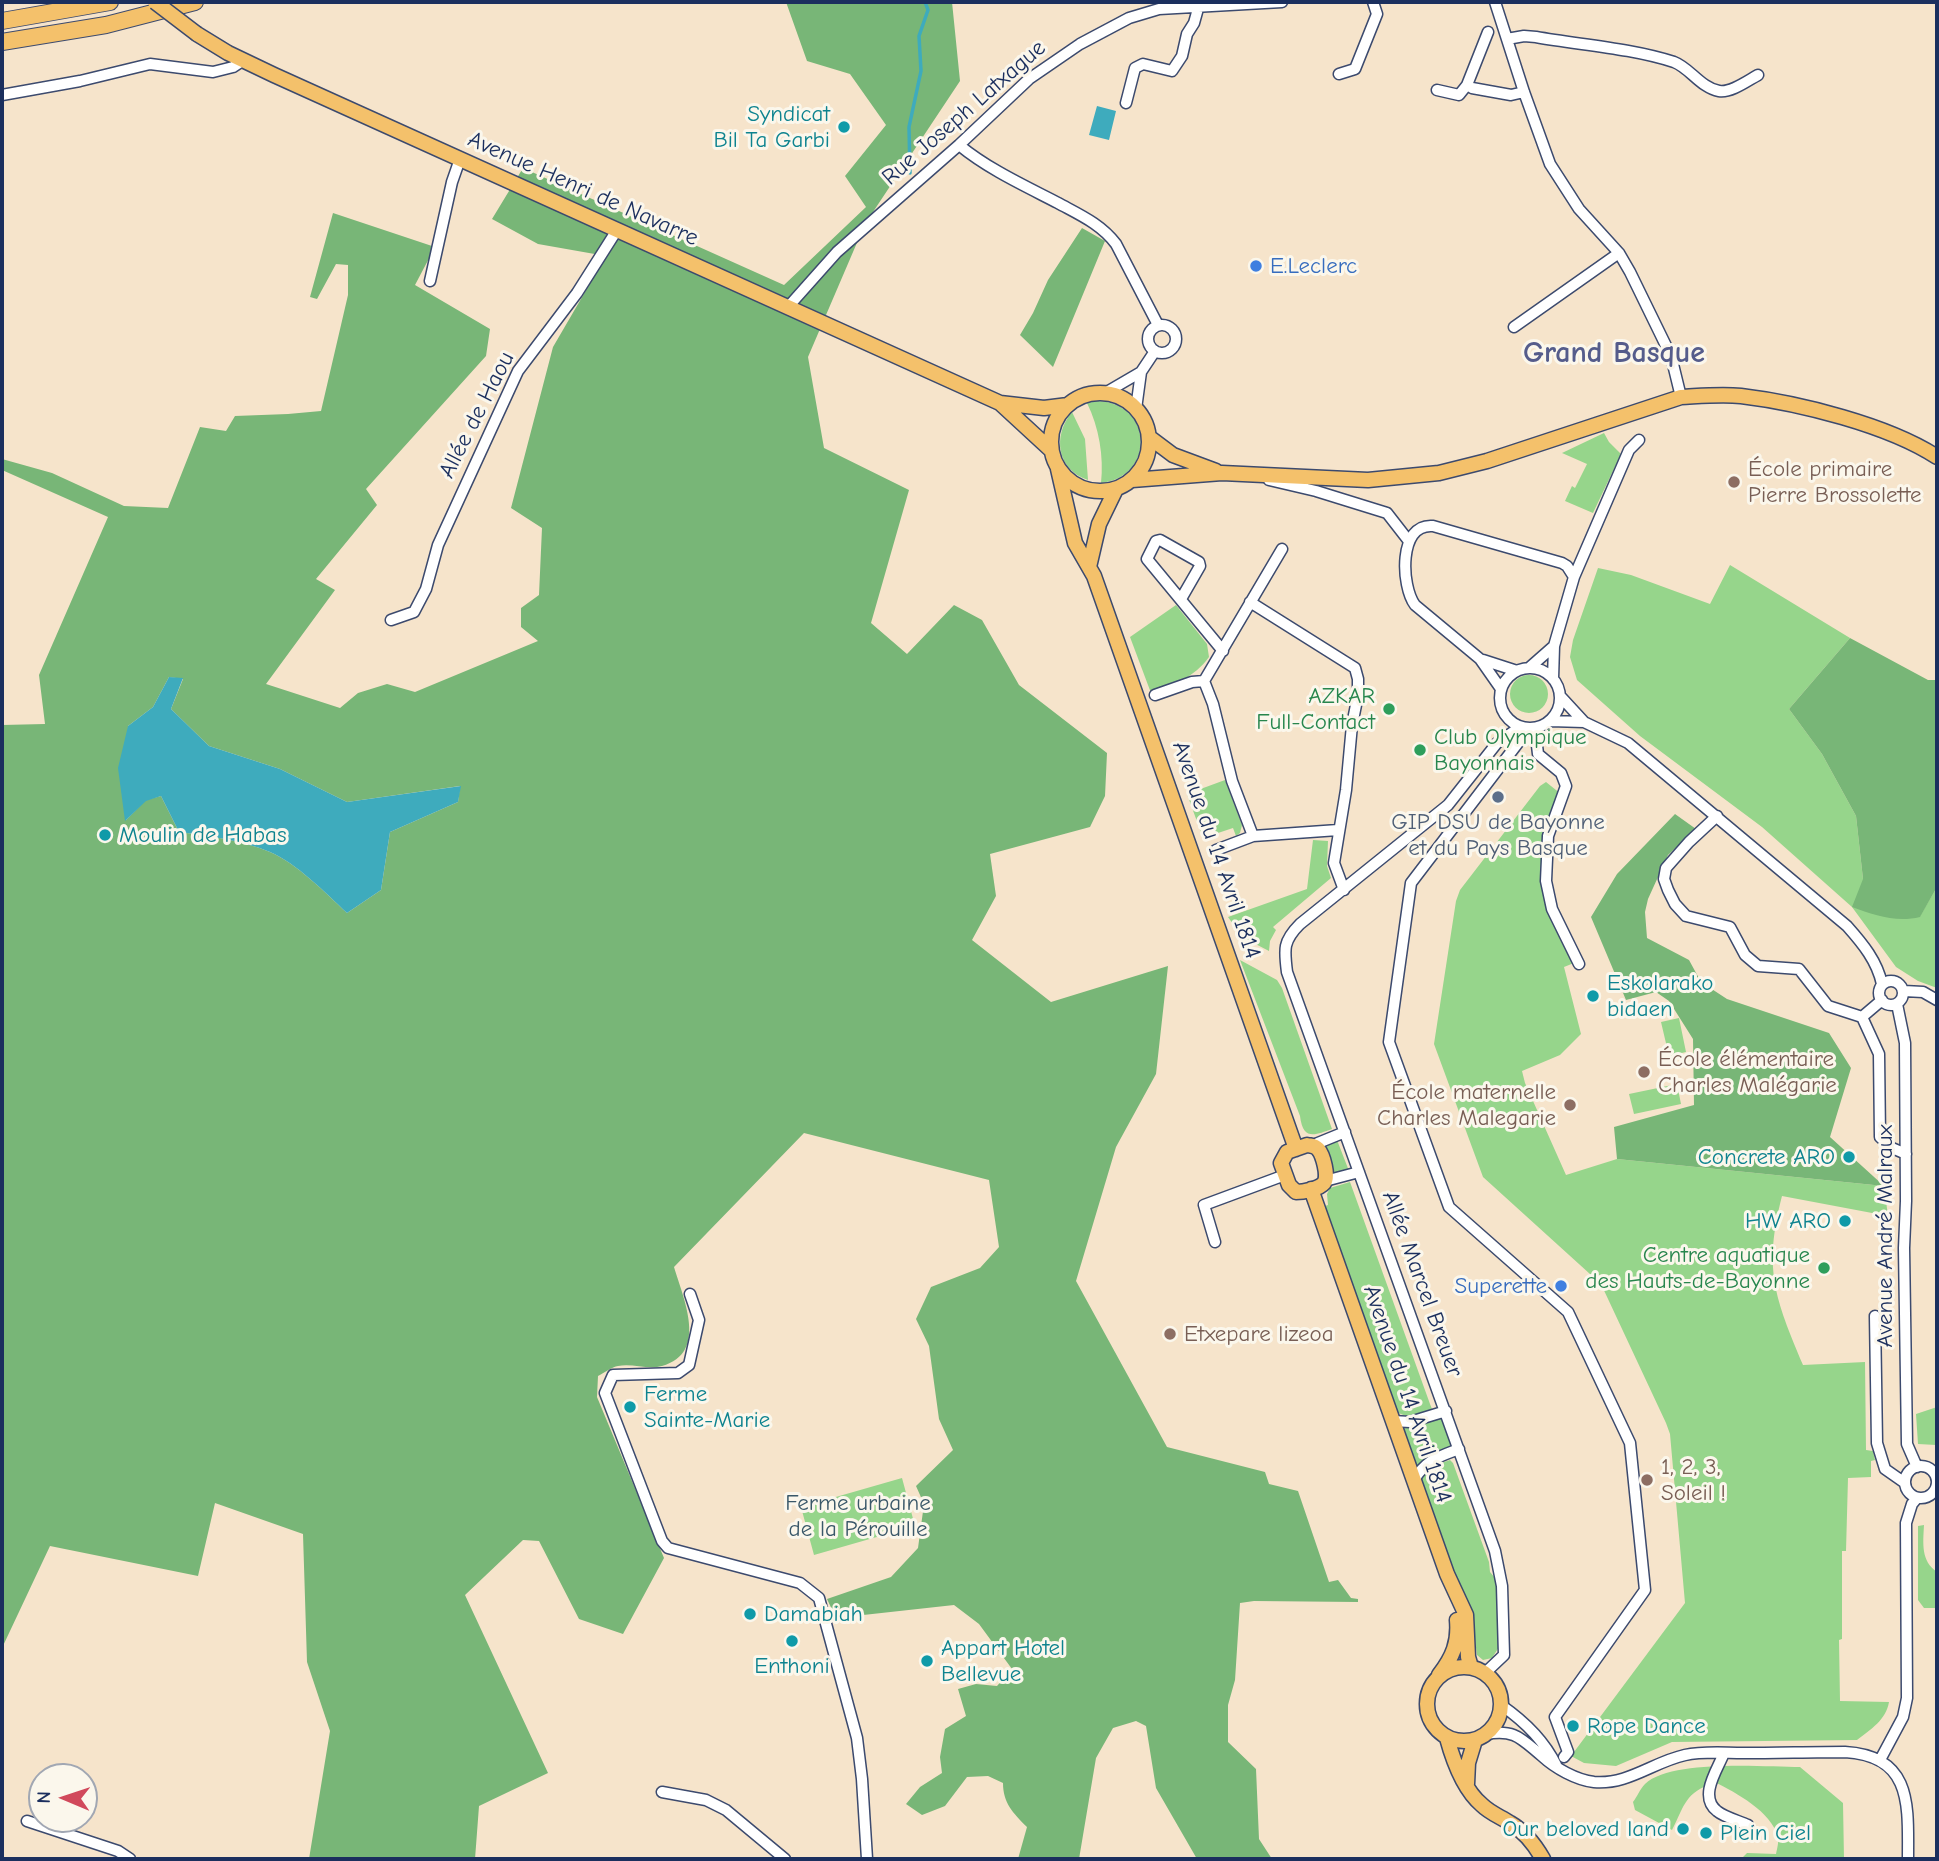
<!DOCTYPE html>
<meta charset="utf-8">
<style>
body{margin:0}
#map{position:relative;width:1939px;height:1861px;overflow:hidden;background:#f6e4cb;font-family:"Comic Neue",sans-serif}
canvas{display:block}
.frame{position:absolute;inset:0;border:4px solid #1b2f5e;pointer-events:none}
.north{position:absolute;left:28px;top:1763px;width:70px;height:70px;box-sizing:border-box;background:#fbf7ec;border:2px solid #a1a7b3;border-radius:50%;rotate:272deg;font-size:19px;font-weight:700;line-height:28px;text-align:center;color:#1b2f5e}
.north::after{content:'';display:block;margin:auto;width:24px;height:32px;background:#d1495b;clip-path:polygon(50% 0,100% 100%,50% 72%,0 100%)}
</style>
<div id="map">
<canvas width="1939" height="1861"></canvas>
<div class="frame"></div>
<div class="north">N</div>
</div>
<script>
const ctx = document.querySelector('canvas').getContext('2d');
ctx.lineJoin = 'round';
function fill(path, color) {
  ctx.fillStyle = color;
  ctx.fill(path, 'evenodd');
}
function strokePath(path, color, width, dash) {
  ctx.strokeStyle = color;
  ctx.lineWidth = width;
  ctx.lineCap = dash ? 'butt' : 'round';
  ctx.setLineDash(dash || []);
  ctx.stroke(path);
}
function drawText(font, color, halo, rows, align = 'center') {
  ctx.font = font + ' "Comic Neue",sans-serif';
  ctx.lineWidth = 6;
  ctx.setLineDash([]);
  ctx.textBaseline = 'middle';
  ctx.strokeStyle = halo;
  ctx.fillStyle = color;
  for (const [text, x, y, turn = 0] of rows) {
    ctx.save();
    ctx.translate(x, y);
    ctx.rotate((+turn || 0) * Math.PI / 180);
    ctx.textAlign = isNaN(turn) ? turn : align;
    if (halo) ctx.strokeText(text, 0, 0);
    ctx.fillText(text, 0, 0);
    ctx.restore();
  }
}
const green = new Path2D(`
 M1098,401C1154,404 1155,477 1101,483C1104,457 1099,427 1087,403Z
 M1072,412L1085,439L1088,480C1057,470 1052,436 1072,412Z
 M1604,433L1609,442L1621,454L1593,513L1565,501L1572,486L1575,488L1587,464L1562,453Z
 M1730,565L1850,638L1789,709L1822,754L1856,816L1863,879L1920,916L1937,887V988L1918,981L1896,967L1852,907L1762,827L1640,736L1577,680L1570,657L1573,640L1598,568L1631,575L1710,604Z
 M1176,605L1207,644L1209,657C1194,678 1174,684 1151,693L1130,637Z
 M1510 694a19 19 0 1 1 38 0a19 19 0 1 1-38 0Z
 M1225,780L1242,825L1240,833L1236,836L1233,828L1203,838L1187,794Z
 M1546,782L1561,794L1544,881L1574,963L1564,967L1581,1034L1560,1055L1522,1071L1525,1083L1566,1175L1617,1159L1884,1186L1888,1216L1782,1196C1763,1269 1775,1298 1803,1365L1865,1362L1866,1450L1873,1451L1875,1460L1871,1461V1477L1848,1478L1846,1551H1842V1639L1839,1640L1840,1701L1889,1702C1886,1720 1871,1729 1857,1740L1672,1742L1616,1766L1584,1763L1571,1756L1685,1603L1670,1434L1666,1423L1601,1284L1483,1177L1434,1044L1456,901L1460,890L1540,786Z
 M1313,840L1328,841L1327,866L1331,878L1273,927L1276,930L1270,941L1269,951L1242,937L1228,917L1307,889Z
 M1240,960L1277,980L1282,988L1332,1129C1315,1135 1303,1141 1300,1116Z
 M1679,1018L1686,1052L1669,1056L1661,1022Z
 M1677,1084L1681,1104L1634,1114L1629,1094Z
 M1337,1140L1349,1171L1332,1176L1333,1171L1322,1145Z
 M1350,1182L1430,1404L1432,1409L1429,1411L1411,1418L1396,1412L1325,1206L1328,1205L1327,1194L1330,1188Z
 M1937,1407L1936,1445L1918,1444L1916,1414Z
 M1441,1418L1453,1447L1424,1461L1417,1467L1403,1427Z
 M1450,1460L1453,1463L1489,1562L1490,1572L1496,1579L1499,1647L1492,1658L1483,1660L1477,1655L1475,1640H1472L1420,1479L1430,1467Z
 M902,1478L915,1526L814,1555L801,1507Z
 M1924,1525C1923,1544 1921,1561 1937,1572V1608H1924L1918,1600V1526Z
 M1800,1767L1843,1803L1844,1859H1741L1747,1853L1776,1854C1777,1849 1779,1842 1778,1837C1771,1811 1736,1793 1715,1782C1684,1794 1686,1803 1672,1830L1635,1810L1633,1802C1637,1797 1640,1789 1645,1784C1671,1759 1764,1767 1800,1767Z`);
const forest = new Path2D(`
 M786,2H952L960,81L865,224L808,357L824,448L909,490L871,623L907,654L954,605L982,620L1019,685L1107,753L1105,796L1090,827L990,854L996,896L972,940L1051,1002L1168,966L1156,1074L1116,1147L1076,1281L1167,1447L1265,1472L1269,1484L1298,1491L1329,1582L1338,1580L1351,1598L1358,1599V1602L1254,1601L1240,1603L1235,1680L1228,1705V1742L1256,1769L1259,1839L1272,1859H1197L1156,1788L1146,1726L1136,1721L1113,1728L1096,1758L1079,1859H1018L1027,1827C1013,1813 1003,1803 1003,1783L988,1776L967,1777L945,1806L922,1815L906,1804L920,1787L942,1773L940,1757L945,1729L966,1716L958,1689L976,1684L997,1686L1012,1669L979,1624L954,1605L836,1618L827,1599L891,1577L918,1548L924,1504L916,1486L953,1450L939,1419L929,1346L916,1319L931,1287L980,1268L999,1247L989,1180L804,1133L674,1267C683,1298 709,1353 662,1366C648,1370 632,1363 618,1366C612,1367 604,1373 598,1376L597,1397L664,1558L623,1634L579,1619L539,1541L523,1540L465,1595L548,1773L479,1806L475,1859H309L330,1731L307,1662L303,1534L215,1503L198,1576L50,1546L2,1648V725L45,724L39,675L108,517L2,470V459L52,473L124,506L168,508L200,427L226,431L235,416L288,414L321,411L348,295V265L336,264L317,299L310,297L333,213L435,247L415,285L490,329L486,356L366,489L377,505L316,579L335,590L266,684L340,708L358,693L387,684L415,692L538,641L521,627V608L539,595L542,528L511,508L553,347L606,256L538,244L492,219L523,168L784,285L866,207L845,176L886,125L850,74L807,61ZM169,677L183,679L171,709L209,746L280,769L347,802L460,786L458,802L390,832L381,890L347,913C326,893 296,863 270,852C241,840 210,836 179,832L161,796L146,800L126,820L128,726L153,707Z
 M1082,228L1105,241L1053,367L1020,335L1033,313L1048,280Z
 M1850,638L1928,680H1937V887L1920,917C1896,923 1874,915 1852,907L1863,879L1856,816L1822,754L1789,709Z
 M1675,814L1696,829L1668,855L1648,899L1645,912L1647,938L1689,960L1701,982L1727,999L1829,1033L1851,1068L1830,1137L1884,1186L1617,1159L1614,1127L1694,1105L1693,1039L1669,1001L1656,992L1626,1000L1591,917L1617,874Z`);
const water = new Path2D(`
 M1097,106L1116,111L1109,140L1089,135Z
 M169,677L183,678L171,709L209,746L280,769L347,802L461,786L458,802L390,832L381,890L347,913C326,893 296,863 270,852C241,840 209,836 179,832L161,796L146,801L125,821L118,768L128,726L153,707Z`);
const stream = new Path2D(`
 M910,173L909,127L921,71L919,36L928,10L925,2`);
const minor = new Path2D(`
 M1495,2L1524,92L1550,164L1579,209L1619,253L1630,272L1671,356L1681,397
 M1488,32L1467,85L1472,88L1511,95L1524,92
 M1507,39L1524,36L1536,37C1581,45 1630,48 1674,62C1690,68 1701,88 1719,91C1731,93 1747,81 1758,75
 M1339,74L1355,69L1377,14L1373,2
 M1437,90L1459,95L1467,85
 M2,95L80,81L150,64L213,72L233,67L242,61
 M1126,103L1135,68L1143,64L1172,71L1182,56L1187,34L1194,23L1199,5
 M959,145C988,169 1025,186 1058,203C1080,215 1101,224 1116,244L1158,325
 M430,281L452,182L460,159
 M788,307L837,252L959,145L1029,79L1080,44L1129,18L1159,9L1282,2
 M1148 339a14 14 0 1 1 28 0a14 14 0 1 1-28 0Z
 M1514,327L1619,253
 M1105,393L1141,372
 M1136,409L1141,372L1155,351
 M1269,480L1316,491L1387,513L1408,540
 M1181,599L1200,566L1199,562L1160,540L1156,541L1147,559L1223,651
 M1250,602L1355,668L1358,679V695L1352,725L1346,790L1334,863L1344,890
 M391,620L414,612L426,589L438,545L518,371L577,293L617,230
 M1483,660L1517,671
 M1500 698a30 30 0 1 1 60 0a30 30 0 1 1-60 0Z
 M1529,668L1554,646
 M1553,679L1554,646L1574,577L1629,450L1639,440
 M1501,689L1480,659L1415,605C1401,586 1398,523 1433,526L1562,563L1567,566L1574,577
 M1155,695L1192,682L1204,681
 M1560,696L1584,722
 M1550,721L1584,722L1628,743L1847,926C1863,944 1877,961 1882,984
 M1535,728L1538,754L1561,773L1566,786L1548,836L1546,881L1552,909L1579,964
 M1521,739L1411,883L1389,1042L1449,1207L1568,1312L1630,1443L1645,1590L1555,1717L1568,1752L1564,1757
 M1717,816L1689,842L1666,868L1664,879L1668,890L1675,904L1686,916L1730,927L1745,955L1758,966L1799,969L1828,1006L1862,1017
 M1253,836L1232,781L1213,704L1204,681L1282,549
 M1216,850L1253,836L1338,830
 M1879 993a12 12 0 1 1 24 0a12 12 0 1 1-24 0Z
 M1904,991L1923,992L1937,1000
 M1882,1000L1862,1017L1879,1054L1880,1137L1892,1148L1906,1154
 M1897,1004L1905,1043L1906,1201L1904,1248L1907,1444L1917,1467
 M1314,1146L1318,1143L1345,1132
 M1325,1181L1359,1172
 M1215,1242L1204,1205L1285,1175
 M690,1294L699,1320L689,1365L678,1373L613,1375L605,1393L662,1541L668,1548L800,1583L819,1598L857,1738L862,1779L867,1859
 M1875,1316L1877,1443L1885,1469L1905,1483
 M1393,1421L1410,1422L1446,1411
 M1905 1482a16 16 0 1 1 32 0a16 16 0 1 1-32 0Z
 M1414,1480C1426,1460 1438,1457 1459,1449
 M1485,1673L1504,1655L1502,1586L1495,1551L1287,972C1284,949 1283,941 1300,924L1448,805L1497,743L1520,727
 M1501,1705C1524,1721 1544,1740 1556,1765
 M1486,1734C1516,1729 1521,1739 1542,1756C1555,1768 1576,1780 1594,1782C1628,1785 1653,1762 1685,1755C1703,1751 1724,1753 1743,1753C1777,1753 1811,1752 1845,1752C1913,1756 1908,1806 1908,1859
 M1724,1753C1718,1769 1698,1796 1717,1811C1724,1817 1739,1821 1748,1825
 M1880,1760L1903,1717L1907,1698L1906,1523L1912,1504L1917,1498
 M662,1792L706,1800L726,1810L785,1859
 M27,1821L118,1851L130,1859`);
const major = new Path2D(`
 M197,34L228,53L274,75L1000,403L1044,408L1068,405
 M1051 442a49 49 0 1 1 98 0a49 49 0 1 1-98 0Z
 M1000,403L1051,450
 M1149,437L1173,455L1216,471
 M1058,469L1075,543L1094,576L1296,1149
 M1132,480L1222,473L1368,480L1439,473L1487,461L1681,397C1701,396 1721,394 1741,396C1799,403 1888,425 1937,457
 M1089,567L1099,524L1116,489
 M1307,1145C1312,1146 1314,1145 1318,1149C1323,1155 1329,1176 1324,1183C1319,1189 1303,1192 1296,1192L1289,1185L1281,1163L1287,1152Z
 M1311,1189L1447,1574L1466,1615L1468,1657L1471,1667
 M1427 1704a37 37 0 1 1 74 0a37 37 0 1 1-74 0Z
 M1439,1675C1453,1657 1459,1642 1457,1620
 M1447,1738C1453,1760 1464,1790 1482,1805C1490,1813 1501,1817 1510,1823C1524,1831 1535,1845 1543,1859
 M1467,1784L1468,1763L1475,1740`);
const highway = new Path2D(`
 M2,21L110,2
 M2,42L106,25L195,2`);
const majorBridge = new Path2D(`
 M155,2L197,34`);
const markers = [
 [844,127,7,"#0f9aa8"],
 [1256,266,7,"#3f7fe0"],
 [1734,482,7,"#8d6e63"],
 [1389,709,7,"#2e9e5b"],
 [1420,750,7,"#2e9e5b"],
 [1498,797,7,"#5c6f8a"],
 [105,835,7,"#0f9aa8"],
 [1593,996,7,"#0f9aa8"],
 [1644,1072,7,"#8d6e63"],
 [1570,1105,7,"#8d6e63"],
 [1849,1157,7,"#0f9aa8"],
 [1845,1221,7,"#0f9aa8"],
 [1824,1268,7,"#2e9e5b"],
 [1561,1286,7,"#3f7fe0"],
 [1170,1334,7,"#8d6e63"],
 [630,1407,7,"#0f9aa8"],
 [1647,1480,7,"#8d6e63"],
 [750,1614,7,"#0f9aa8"],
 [792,1641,7,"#0f9aa8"],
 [927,1661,7,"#0f9aa8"],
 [1573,1726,7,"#0f9aa8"],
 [1683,1829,7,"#0f9aa8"],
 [1706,1833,7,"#0f9aa8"]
];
const streetNames = [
 ["Rue Joseph Latxague",964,113,-41],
 ["Avenue Henri de Navarre",583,189,24],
 ["Allée de Haou",477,415,-63],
 ["Avenue du 14 Avril 1814",1216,850,71],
 ["Avenue André Malraux",1885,1236,-90],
 ["Allée Marcel Breuer",1422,1284,70],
 ["Avenue du 14 Avril 1814",1407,1394,71]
];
const cultureNames = [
 ["Syndicat",830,114,"right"],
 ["Bil Ta Garbi",830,140,"right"],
 ["Moulin de Habas",119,835],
 ["Eskolarako",1607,983],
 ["bidaen",1607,1009],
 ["Concrete ARO",1835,1157,"right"],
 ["HW ARO",1831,1221,"right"],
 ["Ferme",644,1394],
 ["Sainte-Marie",644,1420],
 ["Damabiah",764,1614],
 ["Appart Hotel",941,1648],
 ["Bellevue",941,1674],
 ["Enthoni",792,1666,"center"],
 ["Rope Dance",1587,1726],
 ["Our beloved land",1669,1829,"right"],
 ["Plein Ciel",1720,1833]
];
const shopNames = [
 ["E.Leclerc",1270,266],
 ["Superette",1547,1286,"right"]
];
const educationNames = [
 ["École primaire",1748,469],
 ["Pierre Brossolette",1748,495],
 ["École élémentaire",1658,1059],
 ["Charles Malégarie",1658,1085],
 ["École maternelle",1556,1092,"right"],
 ["Charles Malegarie",1556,1118,"right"],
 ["Etxepare lizeoa",1184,1334],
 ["1, 2, 3,",1661,1467],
 ["Soleil !",1661,1493]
];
const leisureNames = [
 ["AZKAR",1375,696],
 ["Full-Contact",1375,722],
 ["Club Olympique",1434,737,"left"],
 ["Bayonnais",1434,763,"left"],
 ["Centre aquatique",1810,1255],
 ["des Hauts-de-Bayonne",1810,1281]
];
const serviceNames = [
 ["GIP DSU de Bayonne",1498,822],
 ["et du Pays Basque",1498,848]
];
const parkNames = [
 ["Ferme urbaine",858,1503],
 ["de la Pérouille",858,1529]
];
const districtNames = [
 ["Grand Basque",1614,354]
];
fill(green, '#96d58b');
fill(forest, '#78b677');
fill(water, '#3eabbd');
strokePath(stream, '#3eabbd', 3.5);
strokePath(minor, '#3c4a6e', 13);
strokePath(major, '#3c4a6e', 17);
strokePath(highway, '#3c4a6e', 18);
strokePath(minor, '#fff', 10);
strokePath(major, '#f4c16b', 14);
strokePath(highway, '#f4c16b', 16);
strokePath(majorBridge, '#3c4a6e', 17, []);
strokePath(majorBridge, '#f4c16b', 14);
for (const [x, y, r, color] of markers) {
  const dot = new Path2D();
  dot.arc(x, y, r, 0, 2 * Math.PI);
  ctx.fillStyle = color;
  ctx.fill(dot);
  strokePath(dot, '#fbf7ec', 2.5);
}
drawText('23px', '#1b2f5e', '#fbf7ec', streetNames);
drawText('23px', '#0d838f', '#fbf7ec', cultureNames, 'left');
drawText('23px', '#366cbe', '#fbf7ec', shopNames, 'left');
drawText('23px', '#785e54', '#fbf7ec', educationNames, 'left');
drawText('23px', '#27864d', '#fbf7ec', leisureNames, 'right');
drawText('23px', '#4e5e75', '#fbf7ec', serviceNames);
drawText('23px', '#3a5869', '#fbf7ec', parkNames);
drawText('bold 30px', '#555c8b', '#fbf7ec', districtNames);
</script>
